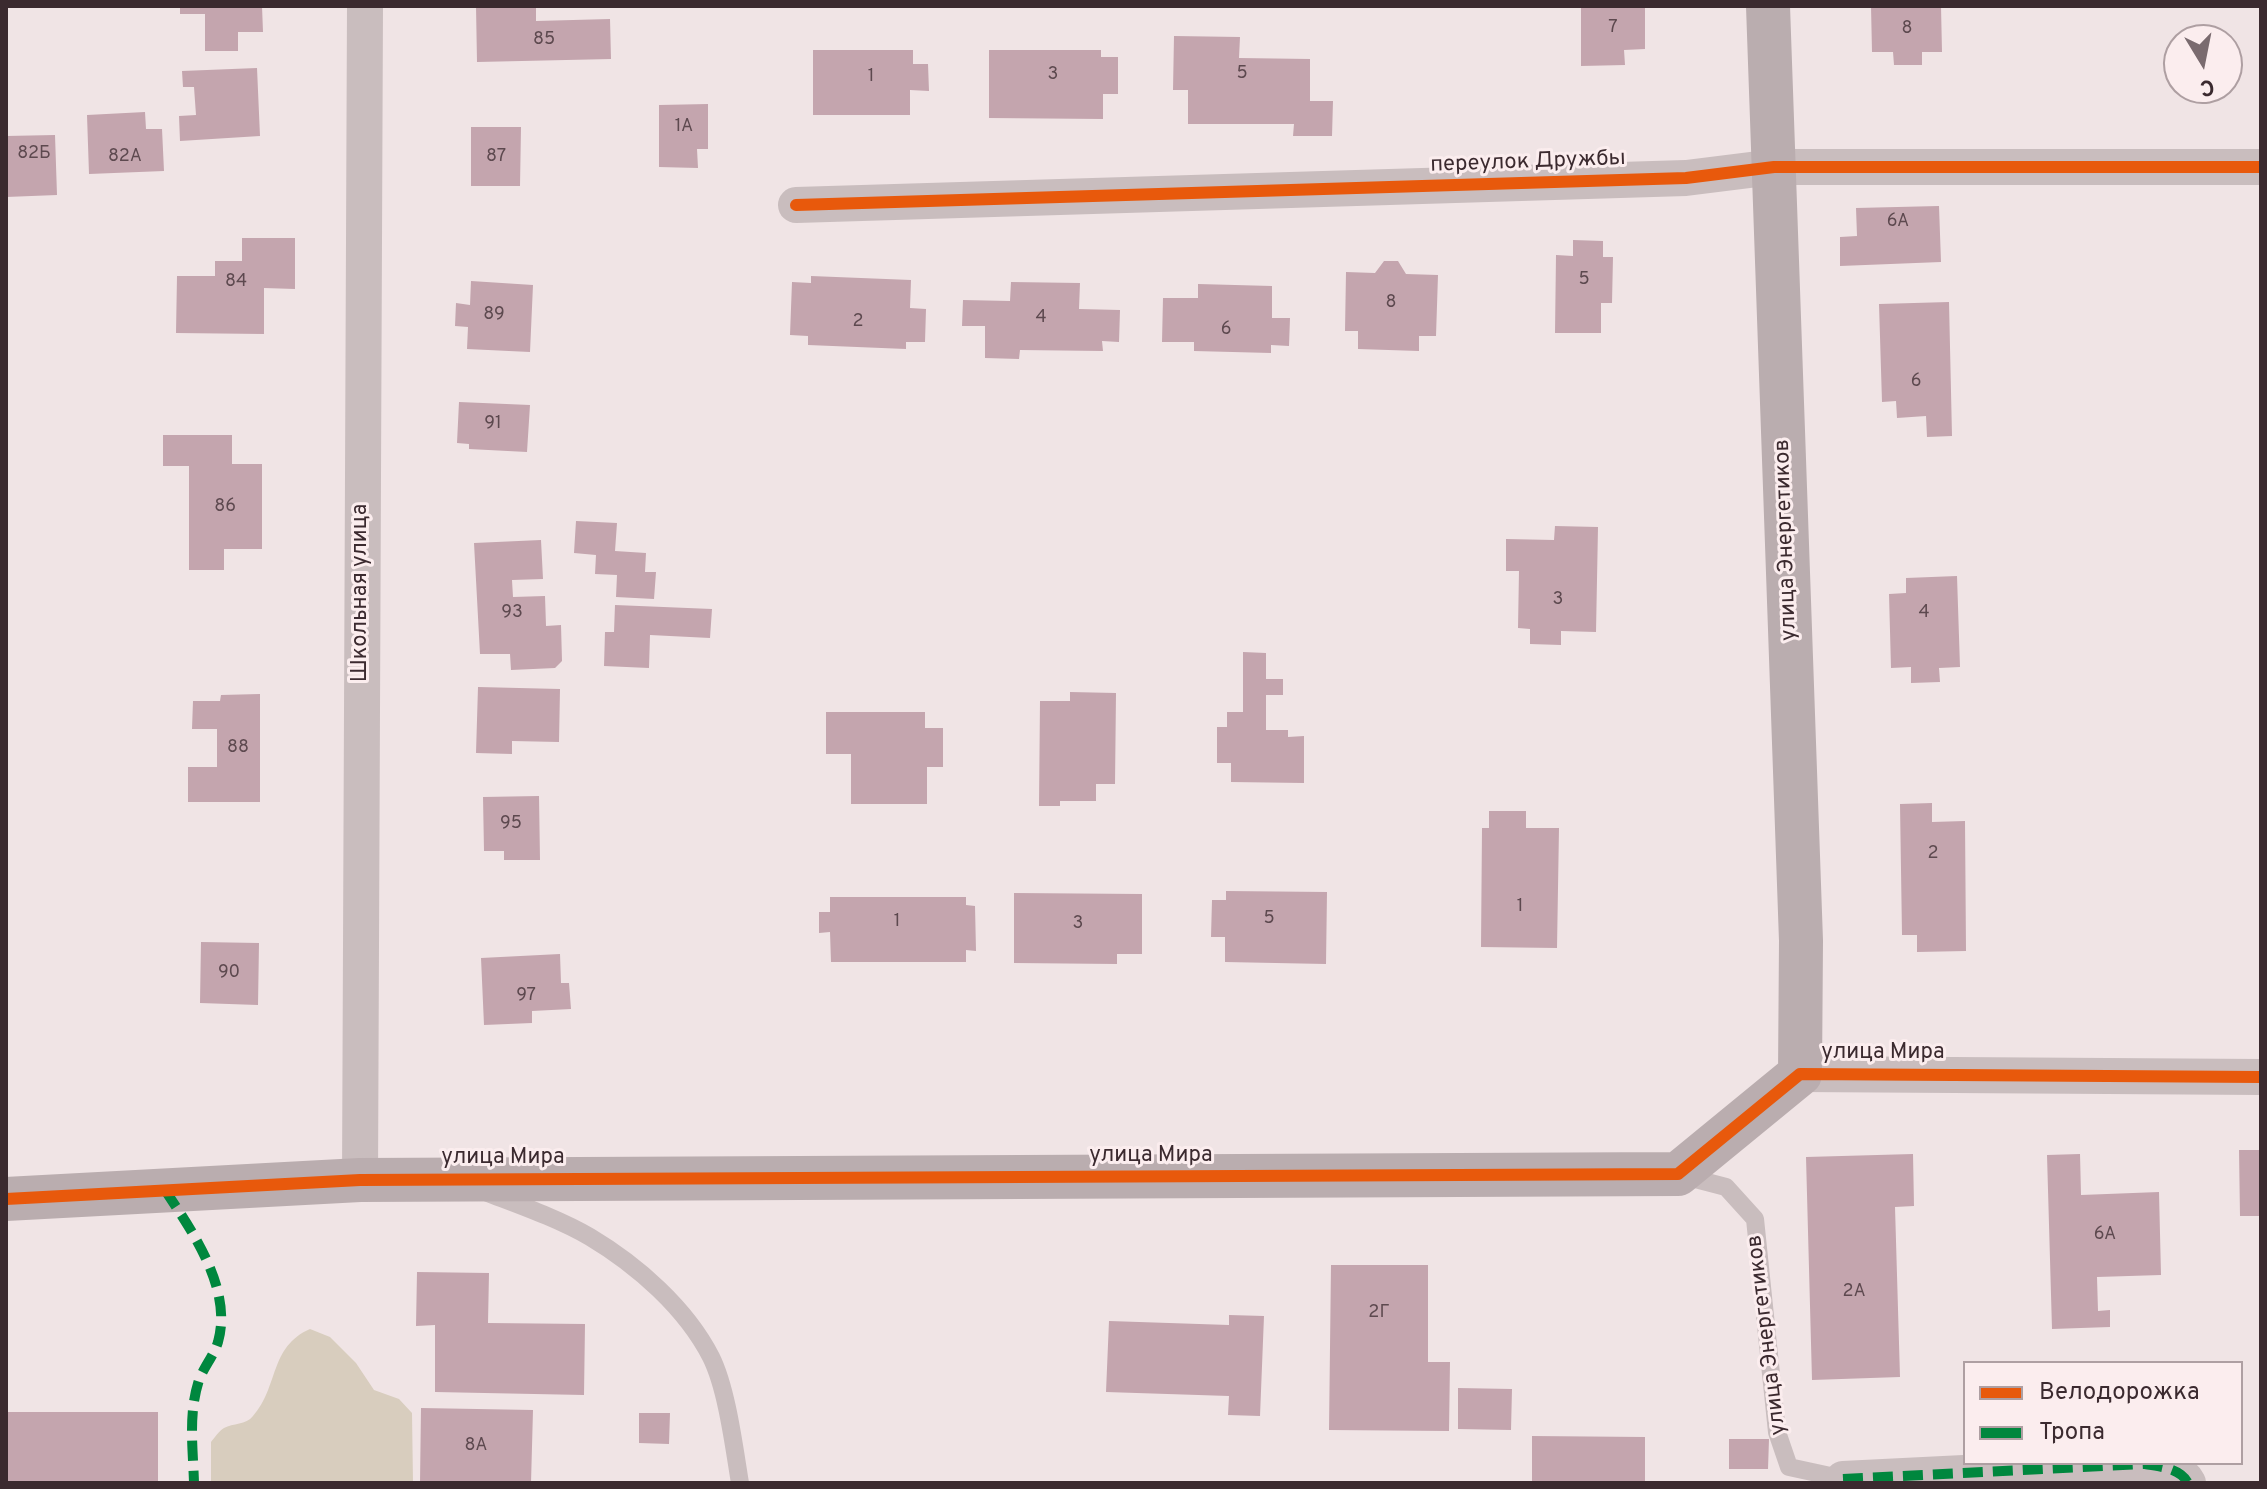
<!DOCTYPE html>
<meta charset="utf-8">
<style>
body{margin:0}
#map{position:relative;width:2267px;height:1489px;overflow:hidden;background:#f0e4e5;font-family:Overpass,sans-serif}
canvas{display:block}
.frame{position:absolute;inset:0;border:8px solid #3b2a2f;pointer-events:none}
.legend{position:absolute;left:1963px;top:1361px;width:280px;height:104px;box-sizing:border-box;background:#fbedee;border:2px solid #ae9fa2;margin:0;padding:10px 14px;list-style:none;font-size:24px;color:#3b2a2f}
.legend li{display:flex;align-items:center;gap:16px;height:40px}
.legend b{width:40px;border:2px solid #ae9fa2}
.north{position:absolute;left:2163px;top:24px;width:80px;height:80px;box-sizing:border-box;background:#fbedee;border:2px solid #ae9fa2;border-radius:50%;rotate:170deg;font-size:22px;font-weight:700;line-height:32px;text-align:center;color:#3b2a2f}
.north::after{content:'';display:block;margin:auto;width:28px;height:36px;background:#7a6b6f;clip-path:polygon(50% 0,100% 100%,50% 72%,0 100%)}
</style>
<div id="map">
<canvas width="2267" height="1489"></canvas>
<div class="frame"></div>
<ul class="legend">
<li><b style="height:10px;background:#e8590c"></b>Велодорожка</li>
<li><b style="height:10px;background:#00873e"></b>Тропа</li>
</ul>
<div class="north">С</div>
</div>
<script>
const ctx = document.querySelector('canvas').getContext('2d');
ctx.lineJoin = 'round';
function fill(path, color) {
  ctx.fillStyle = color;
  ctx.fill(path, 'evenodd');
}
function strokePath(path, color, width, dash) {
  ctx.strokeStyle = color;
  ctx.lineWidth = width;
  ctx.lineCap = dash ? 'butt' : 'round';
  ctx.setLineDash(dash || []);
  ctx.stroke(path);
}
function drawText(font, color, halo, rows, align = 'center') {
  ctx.font = font + ' Overpass,sans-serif';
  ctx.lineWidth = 6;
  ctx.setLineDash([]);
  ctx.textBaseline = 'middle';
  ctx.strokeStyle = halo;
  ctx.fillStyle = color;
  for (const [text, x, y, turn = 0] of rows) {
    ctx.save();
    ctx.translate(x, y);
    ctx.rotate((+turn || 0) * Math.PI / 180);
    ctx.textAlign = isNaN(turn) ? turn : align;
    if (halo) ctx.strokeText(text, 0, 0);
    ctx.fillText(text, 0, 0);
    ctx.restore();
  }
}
const green = new Path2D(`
 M310,1329L330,1337L356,1363L374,1390L399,1399L412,1413L413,1483H211V1442C215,1437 219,1431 224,1428C233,1423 246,1425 253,1416C279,1387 269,1347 310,1329Z`);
const building = new Path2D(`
 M180,6H262L263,32H238V51H205V14H180Z
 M476,6H536V21L610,19L611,59L477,62Z
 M1581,6H1645V49L1624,50L1625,65L1581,66Z
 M1871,6H1941L1942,52H1922V65H1894L1893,52H1872Z
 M1174,36L1240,37L1239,58L1310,59V101H1333L1332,136H1293L1294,124H1188V90H1173Z
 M813,50H913V64H928L929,91L910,90V115H813Z
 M989,50H1101V57H1118V94H1103V119L989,118Z
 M257,68L260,136L180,141L179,116L196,115L194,87H183L182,71Z
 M708,104V149H697L698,168L659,167V105Z
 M145,112L146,129H162L164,171L89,174L87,115Z
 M471,127H521L520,186H471Z
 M55,135L57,195L6,197V136Z
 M1939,206L1941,262L1840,266V237L1857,236L1856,208Z
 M242,238H295V289L264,288V334L176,333L177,276H215V261H242Z
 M1573,240L1603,241V257H1613L1612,303H1601V333H1555L1556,255L1573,256Z
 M1384,261H1398L1406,274L1438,275L1436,336H1419V351L1358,349V331H1345L1346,272L1375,273Z
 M811,276L911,280L910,308L926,309L925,342H906V349L808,345V336L790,335L792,282L811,283Z
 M471,281L533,285L530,352L467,349L468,327L455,326L456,303L470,305Z
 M1011,282L1080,283L1079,309L1120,310L1119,342L1102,341L1103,351L1020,350L1019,359L985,358V326H962L963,300L1010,301Z
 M1198,284L1272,286V318H1290L1289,346L1271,345V353L1194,351V342H1162L1163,298H1198Z
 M1949,302L1952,436L1927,437L1926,416L1897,418L1896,401L1882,402L1879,304Z
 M459,402L530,405L527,452L469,449V444L457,443Z
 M163,435H232V464H262V549H224V570H189V466H163Z
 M576,521L617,523L615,551L646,553L645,572H656L654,599L616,597L617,575L595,574L596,555L574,553Z
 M1555,526L1598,527L1596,632L1561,631V645L1530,644V629L1518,628L1519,571H1506V539L1554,540Z
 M541,540L543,579L512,580L513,597L545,596L546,626L561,625L562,661L555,668L511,670L510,654H480L474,543Z
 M1957,576L1960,667L1939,668L1940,682L1911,683V667L1891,668L1889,594L1906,593V578Z
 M615,605L712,609L710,638L650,635L649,668L604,666L605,632H614Z
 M1243,652L1266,653V679H1283V695H1266V730H1288V737L1304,736V783L1231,782V763H1217V727H1227V712H1243Z
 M478,687L560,689L559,742L512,741V754L476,753Z
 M1070,692L1116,693L1115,784H1096V801H1060V806H1039L1040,701H1070Z
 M260,694V802H188V767H217V729H192L193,701H220L221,695Z
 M826,712H925V728H943V767H927V804H851V754H826Z
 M539,796L540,860H504V851H484L483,797Z
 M1932,803V822L1965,821L1966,951L1917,952V935H1902L1900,804Z
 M1489,811H1526V828H1559L1557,948L1481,947L1482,828H1489Z
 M1226,891L1327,892L1326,964L1225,962V937H1211L1212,900H1226Z
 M1014,893L1142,894V954H1117V964L1014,963Z
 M830,897H966V905L975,906L976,951L966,950V962H831L830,932L819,933V912H830Z
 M201,942L259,943L258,1005L200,1003Z
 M560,954L561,983H569L571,1009L532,1011V1023L484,1025L481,958Z
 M2239,1150H2261V1216H2240Z
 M1913,1154L1914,1206L1895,1207L1900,1377L1812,1380L1806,1157Z
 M2080,1154L2081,1195L2159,1192L2161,1275L2097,1277L2098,1311L2110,1310V1327L2052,1329L2047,1155Z
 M1331,1265H1428V1362H1450L1449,1431L1329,1430Z
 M417,1272L489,1273L488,1323L585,1324L584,1395L435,1392V1325L416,1326Z
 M1229,1315L1264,1316L1260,1416L1228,1415L1229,1396L1106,1392L1109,1321L1229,1325Z
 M1458,1388L1512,1389L1511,1430L1458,1429Z
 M421,1408L533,1410L531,1483H420Z
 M6,1412H158V1483H6Z
 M639,1413H670L669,1444L639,1443Z
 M1532,1436L1645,1437V1483H1532Z
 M1729,1439H1769L1768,1469H1729Z`);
const lane = new Path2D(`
 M1680,1175L1726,1187L1755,1219L1777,1432L1789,1467L1849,1480
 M488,1193C522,1206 559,1219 590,1237C637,1265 686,1308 711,1357C727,1389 734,1447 740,1483`);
const street = new Path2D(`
 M796,205L1686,178L1774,167H2261
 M1800,1074L2261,1077
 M360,1180L365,6
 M1843,1479L2145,1464C2161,1467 2180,1468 2188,1483`);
const secondary = new Path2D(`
 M6,1199L360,1180L1678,1174L1800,1074L1801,941L1768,6`);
const quiet = new Path2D(`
 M165,1190C192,1231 233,1289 218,1342C214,1355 204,1367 199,1380C188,1414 193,1448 194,1483
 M1843,1479L2145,1464C2161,1467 2180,1468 2188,1483`);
const cycleway = new Path2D(`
 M796,205L1686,178L1774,167H2261
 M6,1199L360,1180L1678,1174L1800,1074L2261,1077`);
const numberNames = [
 ["7",1613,28],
 ["8",1907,29],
 ["85",544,40],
 ["5",1242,74],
 ["3",1053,75],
 ["1",871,77],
 ["1А",684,127],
 ["82Б",34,154],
 ["82А",125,157],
 ["87",496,157],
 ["6А",1898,222],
 ["5",1584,280],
 ["84",236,282],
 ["8",1391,303],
 ["89",494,315],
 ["4",1041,318],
 ["2",858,322],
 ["6",1226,330],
 ["6",1916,382],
 ["91",493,424],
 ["86",225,507],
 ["3",1558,600],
 ["93",512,613],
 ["4",1924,613],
 ["88",238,748],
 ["95",511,824],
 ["2",1933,854],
 ["1",1520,907],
 ["5",1269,919],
 ["1",897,922],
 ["3",1078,924],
 ["90",229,973],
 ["97",526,996],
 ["6А",2105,1235],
 ["2А",1854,1292],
 ["2Г",1379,1313],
 ["8А",476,1446]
];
const streetNames = [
 ["переулок Дружбы",1528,163,-2],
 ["улица Энергетиков",1787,540,-92],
 ["Школьная улица",362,593,-90],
 ["улица Мира",1883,1054],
 ["улица Мира",1151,1157],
 ["улица Мира",503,1159],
 ["улица Энергетиков",1768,1335,-97]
];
fill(green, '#d8cdbe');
fill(building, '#c4a5ae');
strokePath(lane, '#c9bdbe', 18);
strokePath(street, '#c9bdbe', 36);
strokePath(secondary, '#baadaf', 44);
strokePath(quiet, '#00873e', 10, [20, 10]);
strokePath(cycleway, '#e8590c', 12);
drawText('18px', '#5d494f', null, numberNames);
drawText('22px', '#3b2a2f', '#fbedee', streetNames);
</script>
